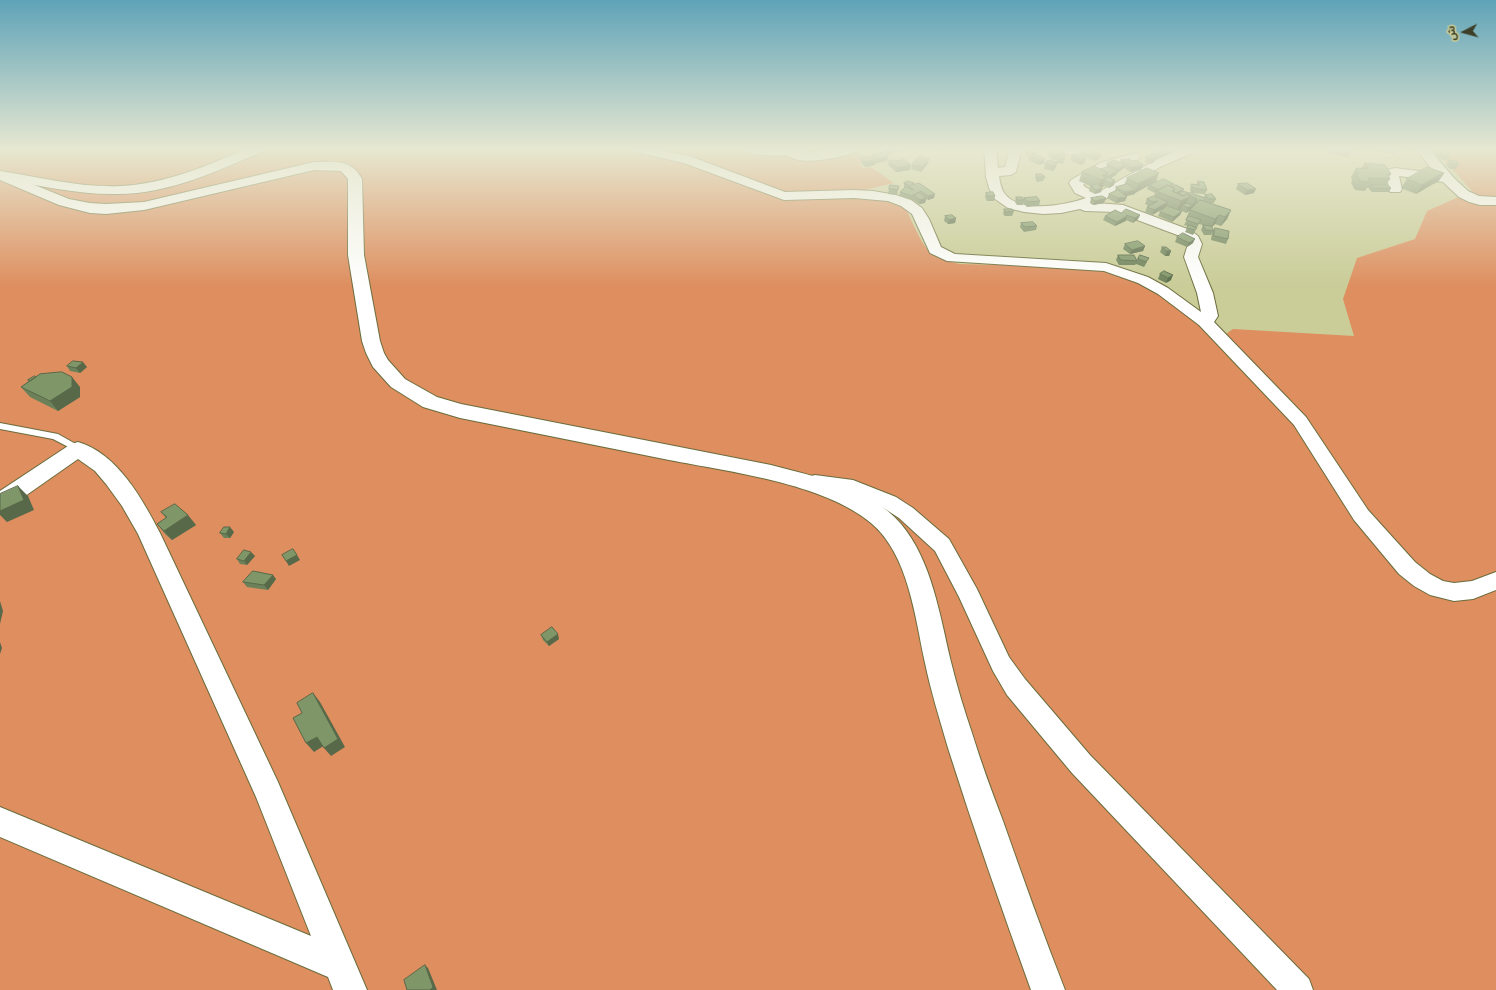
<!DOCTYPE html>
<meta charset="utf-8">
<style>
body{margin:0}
#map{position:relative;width:1496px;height:990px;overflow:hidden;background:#cacd98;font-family:"Varela Round","Noto Sans Arabic",sans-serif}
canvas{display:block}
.north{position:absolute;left:1444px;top:12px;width:40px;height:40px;-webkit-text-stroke:3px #cacd98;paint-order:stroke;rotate:264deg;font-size:11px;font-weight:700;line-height:16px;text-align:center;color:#3d3f29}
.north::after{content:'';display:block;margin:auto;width:14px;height:18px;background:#3d3f29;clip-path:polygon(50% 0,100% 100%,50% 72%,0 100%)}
</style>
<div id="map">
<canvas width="1496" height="990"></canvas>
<div class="north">ش</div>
</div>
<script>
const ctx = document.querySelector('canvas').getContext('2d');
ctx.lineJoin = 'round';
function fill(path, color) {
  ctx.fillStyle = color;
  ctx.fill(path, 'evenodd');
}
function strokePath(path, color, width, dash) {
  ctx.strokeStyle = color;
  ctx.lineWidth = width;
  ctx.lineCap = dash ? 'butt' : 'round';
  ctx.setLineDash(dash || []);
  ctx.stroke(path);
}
const green = new Path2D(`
 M0,149H853L867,158L859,163L863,168L871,167L894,183L860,191L905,207C910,217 923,248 931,253C939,259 950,262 960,264L1036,266L1102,270L1132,279L1184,308L1216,341L1233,329L1354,336L1343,299L1357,258L1415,239L1427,211L1472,191L1434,149H1496V990H0Z`);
const lane = new Path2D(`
 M0,423L58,434L81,447L83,449L78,452L53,439L0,429Z`);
const street = new Path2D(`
 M248,148H266L264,151C219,170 169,194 118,194C78,195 39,185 0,179V171C40,177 80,188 121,186C165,184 207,166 248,148Z
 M631,148H655L692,157L785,192L854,190L873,191L896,195L911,200L922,208L929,219L941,247L955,254L1106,263L1148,277L1168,288L1201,312L1197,293L1184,257L1188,244L1180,236L1116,212L1085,211L1080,209L1061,213L1043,214L1024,212L1008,208L995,199L989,188L986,177L984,148H996L998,168L1005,167L1010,148H1022L1016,172L1011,175L999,176C1000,182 1001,189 1005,194C1021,214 1066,205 1086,198L1075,193L1069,183L1071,180L1100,163L1134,153L1138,154L1140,157L1138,160L1110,169L1083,185L1085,187L1097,193L1165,155L1181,148H1199L1197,151L1160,167L1114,195L1096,203L1123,205L1190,230L1198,236L1202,244L1198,257L1213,293L1218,316L1214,322L1306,417L1368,510L1415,562L1430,574L1443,581L1454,583L1472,581L1496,572V590L1473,599L1454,601L1430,595L1414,586L1399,574L1354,520L1294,425L1199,325L1158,294L1138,283L1104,271L947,261L930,253L912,214L901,206L888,201L854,198L784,200L684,163L633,151Z
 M739,148H807L808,150L806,153L842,148H860L858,151C844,157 799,167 787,155C777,156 746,156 739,148Z
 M1056,148H1091L1089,151C1078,154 1066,159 1056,148Z
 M1415,148H1428L1455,179L1468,191L1479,196L1496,197V205H1480L1469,202L1459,197L1443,182L1399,176L1402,189L1400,192H1390L1386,174L1390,169L1395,168L1435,173Z
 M815,475L853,480L896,497L913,508L949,539L977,589L1009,657L1025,679L1090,755L1309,979L1313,990H1277L1072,773L1007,695L993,671L959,597L935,551L899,518L882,507L850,494L808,487L805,482L808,477Z`);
const secondary = new Path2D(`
 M314,162C334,162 351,158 362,179L364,255L380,341L384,353L388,360L405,379L437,397L461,404L771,465C816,477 869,487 901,524C932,561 940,616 951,662C957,686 964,710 972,733C981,763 992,792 1003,821C1023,878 1043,934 1065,990H1031C1002,910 974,830 948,748C940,720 931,692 925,663C915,618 909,555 871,523C823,483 730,472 669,460C600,446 530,432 460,418L423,407L391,387L373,367L366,353L362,341L348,255V179L341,171L314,170L144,210L106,214L90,213L59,205L0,180V171L69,199L90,203L106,204L144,202Z
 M78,442C117,453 143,500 160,533L278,782L367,990H333L328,977L0,837V807L311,936L256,797L138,534L122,506L106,484L95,471L78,459L8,508L0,510V491L71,444Z`);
const wall = new Path2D(`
 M878,148H905V150L886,155L888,156L887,161L876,163L875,165L865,167L861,163V158L872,156V155L883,152Z
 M931,148H941L940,152L930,150Z
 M1085,148H1104L1096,152L1100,158L1095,161L1083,156L1085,163L1080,165L1070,160L1072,155H1080L1081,151Z
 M1153,148H1178L1177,150L1158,159H1157L1156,160L1151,164L1145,162L1146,157L1151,154Z
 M1314,148H1329L1328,150Z
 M1330,148H1356L1353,154L1350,153L1348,157L1329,154L1328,151Z
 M1379,148H1398V149L1396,154L1381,152Z
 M1403,148H1418L1417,151H1406Z
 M1426,148H1436V150H1428Z
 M1026,149L1036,153V154L1044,163L1039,165L1028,160L1029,158L1025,154Z
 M1438,149L1450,156L1447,160H1442L1435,154Z
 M1049,152L1064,156L1065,159L1063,164L1057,163L1056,167L1053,171L1044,169L1045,164L1056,162L1057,159L1053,160L1048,156Z
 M889,160L896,161L910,170L896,172L888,165Z
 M1121,160L1141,170L1130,172L1124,168L1123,169L1117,173L1116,175L1110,178L1115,180L1114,185L1109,188L1104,186L1102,188L1101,192L1095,194L1089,191L1090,186L1079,181L1082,172L1101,169L1106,168L1107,164L1120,162Z
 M1449,160L1459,164L1456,169H1450L1446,165Z
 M928,163L921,172L911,169L912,165Z
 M1365,163L1391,174L1389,177L1390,179L1386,185L1391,188L1389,192H1372L1369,189V188H1367L1365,191L1355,190L1351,183L1352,180L1351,177L1356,168H1361Z
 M1444,173L1438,182L1433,184L1416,194L1401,188L1407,179Z
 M1036,174L1045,177L1043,181L1037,182L1035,178Z
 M1127,178L1156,182L1173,186L1183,191L1189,195L1204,197L1205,195L1216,199L1214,203H1211L1231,210L1227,219L1221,226L1215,224L1212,227L1214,231L1215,228L1228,239L1226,244L1211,240L1212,233L1211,235H1204L1201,230L1203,225L1199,224L1193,235L1185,232L1188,226L1184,225L1187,220L1186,219L1189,211L1186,213L1182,211L1180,215L1172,222L1158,216L1160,212L1166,207L1152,215L1145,212L1147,207L1149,206L1145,204L1147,199L1154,197L1155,193L1147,189L1148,186L1135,193V194L1126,196L1125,201L1116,203L1107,198L1109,194L1115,191L1116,187L1124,185Z
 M1198,181L1207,190L1205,194L1191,193L1190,189L1191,184L1196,185Z
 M904,183H914V185L934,198L928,200L926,199L925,203L919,204L913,200H912L899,196L900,192L904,188Z
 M1238,184L1254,193L1245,195L1236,189Z
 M899,186L897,195L888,194L889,189Z
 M986,193L995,196L994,201H987L985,197Z
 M1016,197L1024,200V198L1040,201L1039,206L1027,207L1023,203V205H1017L1015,202Z
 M1091,198L1104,203L1093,205L1090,203Z
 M1004,209L1014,211L1012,216H1005L1003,214Z
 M1121,213L1140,215L1138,219L1133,223L1126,220L1115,226L1103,220L1105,216Z
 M945,216L956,218L955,223L948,224L944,221Z
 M1021,223L1037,226L1036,230L1024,232L1020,227Z
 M1177,237L1193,243L1187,247L1175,242Z
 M1125,244L1145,246L1143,251L1130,254L1123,249Z
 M1162,247L1171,251L1169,256H1165L1160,252Z
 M1118,255L1137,260L1140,255L1147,262L1144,267L1136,264L1135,265H1119L1116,260Z
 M1160,274L1171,280L1166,283L1158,279Z
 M67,366L87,367L80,373L70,371Z
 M36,377L80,387V397L58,411L30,397L21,387L29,381L28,380Z
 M161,512L196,525L172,540L165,534L157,524L166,518Z
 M234,532L230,538H224L220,533Z
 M255,556L247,565L240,564L237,559Z
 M276,579L268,590L247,587L243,582Z
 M541,635L559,639L549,646L543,640Z`);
const shadedWall = new Path2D(`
 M893,148H905V150L886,155V150Z
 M1095,148H1104L1094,153Z
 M1137,148H1144L1137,150Z
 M1166,148H1178L1177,150L1158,159L1162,151Z
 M1065,153L1063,157L1058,155L1057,159L1053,160L1055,155Z
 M1101,154L1100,158L1095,161L1096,157Z
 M888,156L887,161L876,163V159Z
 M1158,156L1156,160L1151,164L1152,159Z
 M1086,158L1085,163L1080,165L1081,160Z
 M929,159L928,163L921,172L922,167Z
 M1045,159L1044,163L1039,165L1040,161Z
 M876,160L875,165L865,167V162Z
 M1057,162L1056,167L1053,171L1054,166Z
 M1125,164L1123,169L1117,173L1116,175L1105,181L1103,187L1099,189L1102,188L1101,192L1095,194L1096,190L1098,189L1102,175L1108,173L1106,178V177L1117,171L1118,169Z
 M911,165L910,170L896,172L897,168Z
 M1143,165L1141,170L1130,172L1131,168Z
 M1159,173L1156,182L1149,185L1148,186L1135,193V194L1123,197L1124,192L1136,190L1138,184Z
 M1444,173L1438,182L1433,184L1416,194L1422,185L1439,175Z
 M1115,180L1114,185L1109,188L1111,183Z
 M1184,189L1182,193L1180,194L1175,193Z
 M1256,189L1254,193L1245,195L1247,190Z
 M935,194L934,198L928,200V196Z
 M1127,197L1125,201L1116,203L1118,198Z
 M1189,197L1185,207L1182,205L1181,209L1177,210L1181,201Z
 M926,198L925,203L919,204L920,200Z
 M1106,198L1104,203L1093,205L1095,201Z
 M1197,199L1193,208L1186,213L1188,208L1192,206L1195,200Z
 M1168,202L1166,207L1152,215L1154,210Z
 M1231,210L1227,219L1221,226L1225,217Z
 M1182,211L1180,215L1172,222L1174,217Z
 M1140,215L1138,219L1133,223L1135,218Z
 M1219,215L1215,224L1211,228L1215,219Z
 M1127,216L1126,221L1115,226L1117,222Z
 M956,218L955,223L948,224L949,220Z
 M1195,239L1193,243L1187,247L1189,243Z
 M1145,246L1143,251L1130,254L1132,250Z
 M1167,251H1171L1169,256H1165Z
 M1173,275L1171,280L1166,283L1168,278Z
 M83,362L87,367L80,373L76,368Z
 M72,377L80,387V397L58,411L50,401Z
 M18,486L28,496L34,510L7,522L0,515V511Z
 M188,515L196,525L172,540L164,531Z
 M230,527L234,532L230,538L226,534Z
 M251,552L255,556L247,565L244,561Z
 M297,555L300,560L289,566L286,561Z
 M273,575L276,579L268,590L264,585Z
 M0,601L3,611L0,624Z
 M558,634L559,639L549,646L547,642Z
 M0,642L2,648L0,654Z
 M313,693L320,702L345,747L331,756L324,748Z
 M317,737L325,745L314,752L306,743Z
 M425,965L428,968L437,990H430Z`);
const building = new Path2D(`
 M884,148H893L886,150Z
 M1085,148H1088L1101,154L1096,157L1081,151Z
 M1157,148H1166L1162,151Z
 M1331,148L1349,149L1350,152L1332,150Z
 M1026,149H1033L1036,153H1030Z
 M1059,149L1065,153L1055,155L1049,152Z
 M1438,149L1443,150L1450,156H1445Z
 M883,152L888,156L876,159L872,155Z
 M1035,154L1045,159L1040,161L1029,156Z
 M1077,154L1086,158L1081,160L1072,155Z
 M1152,154L1158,156L1152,159L1146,157Z
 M1058,155L1065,156V159H1058Z
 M872,156L876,160L865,162L861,158Z
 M919,156L929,159L922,167L912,165Z
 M904,159L911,165L897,168L889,160H894L896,161Z
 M1130,159L1132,161L1137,160L1143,165L1131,168L1121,160Z
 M1048,160L1057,162L1054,166L1045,164Z
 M1113,160L1125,164L1118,169L1107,164Z
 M1449,160L1456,161L1459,164H1453Z
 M1365,163L1385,165L1391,174H1387L1390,179L1378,178L1379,179L1368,178L1370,182L1360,181L1356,174H1359L1356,168L1368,169Z
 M1094,166L1108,173L1102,175L1106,178L1101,180L1082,172Z
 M1108,167L1118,171L1106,177L1108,173L1101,169Z
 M1427,167L1444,173L1439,175L1422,185L1407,179Z
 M1147,168L1159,173L1138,184L1127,178Z
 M1036,174H1042L1045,177H1038Z
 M1107,177L1115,180L1111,183L1105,181Z
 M1164,179L1174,184L1169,186L1168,185L1159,190L1149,185Z
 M908,181L914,183L911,185L919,183L935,194L928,196L921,191L912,196L900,192L905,187L914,190L909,186H910L904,183Z
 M1198,181L1204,182L1207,190L1193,188L1191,184L1199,185Z
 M1247,183L1256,189L1247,190L1238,184Z
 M1097,184L1102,188L1096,190L1091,186Z
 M1128,184L1136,190L1124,192L1116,187Z
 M890,185L899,186L898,190L889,189Z
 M1168,185L1175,189L1172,191L1183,196L1186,194L1197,199L1195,200L1189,197L1181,201L1156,191Z
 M1176,185L1184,189L1176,193L1174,192L1175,189L1171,187Z
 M1371,185H1388L1391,188H1375Z
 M1118,190L1127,197L1118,198L1109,194Z
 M1182,191L1190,193L1188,195L1186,194L1184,196L1179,194Z
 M993,192L995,196H988L986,193Z
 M920,193L926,198L920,200L914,195Z
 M1191,193L1205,198L1203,201L1200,200L1197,203L1196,202L1197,199L1189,195Z
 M1212,194L1216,199H1209L1205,195Z
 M1102,196L1106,198L1095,201L1091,198Z
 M1154,196L1168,202L1154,210L1147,207L1158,201L1153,202L1147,199Z
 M1016,197H1022L1024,200H1018Z
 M1037,197L1040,201L1028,202L1024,198Z
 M1200,200L1231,210L1225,217L1219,215L1215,219L1190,210Z
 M1187,203L1193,205L1188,208L1182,205Z
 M1167,206L1182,211L1174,217L1160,212Z
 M1004,209H1012L1014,211L1006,212Z
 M1126,209L1140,215L1135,218L1126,215L1127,216L1117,222L1105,216L1115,210L1121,213Z
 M952,215L956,218L949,220L945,216Z
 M1189,216L1201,220L1198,224L1186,220Z
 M1033,222L1037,226L1025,227L1021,223Z
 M1189,225L1197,228L1195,230L1187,228Z
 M1203,225L1211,226L1214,231L1206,230Z
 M1215,228L1229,231L1228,239L1214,236Z
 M1183,233L1195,239L1189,243L1177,237Z
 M1138,241L1145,246L1132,250L1125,244Z
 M1162,247H1166L1171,251H1167Z
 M1118,255H1134L1137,261L1121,260Z
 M1140,255L1149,258L1146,262L1138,259Z
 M1164,271L1173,275L1168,278L1160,274Z
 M73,361L83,362L76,368L67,366Z
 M62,372L72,377V387L50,401L21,387L40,374Z
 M35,376L36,377L30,381L28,380Z
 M18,486L24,500L0,511V494Z
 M175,504L188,515L164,531L157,524L167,517L161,512Z
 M224,527H230L226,534L220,533Z
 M293,549L297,555L286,561L282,555Z
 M244,550L251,552L244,561L237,559Z
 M253,571L273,575L264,585L243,582Z
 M552,627L558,634L547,642L541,635Z
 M313,693L338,739L324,748L317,737L306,743L293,718L302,713L297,703Z
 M425,965L433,987L430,990H407L404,980Z`);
fill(green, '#de8e5f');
strokePath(lane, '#6a6c3b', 2);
strokePath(street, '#6a6c3b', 2);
strokePath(secondary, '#6a6c3b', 2);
fill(lane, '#fff');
fill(street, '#fff');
fill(secondary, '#fff');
fill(wall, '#6c8159');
fill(shadedWall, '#586949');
fill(building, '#7e9668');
strokePath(building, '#586949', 1);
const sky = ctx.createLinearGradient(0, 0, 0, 287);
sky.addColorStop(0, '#5fa3b8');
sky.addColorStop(0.52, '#e7e8d1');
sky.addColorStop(1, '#e7e8d100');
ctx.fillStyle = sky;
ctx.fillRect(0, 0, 1496, 287);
</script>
